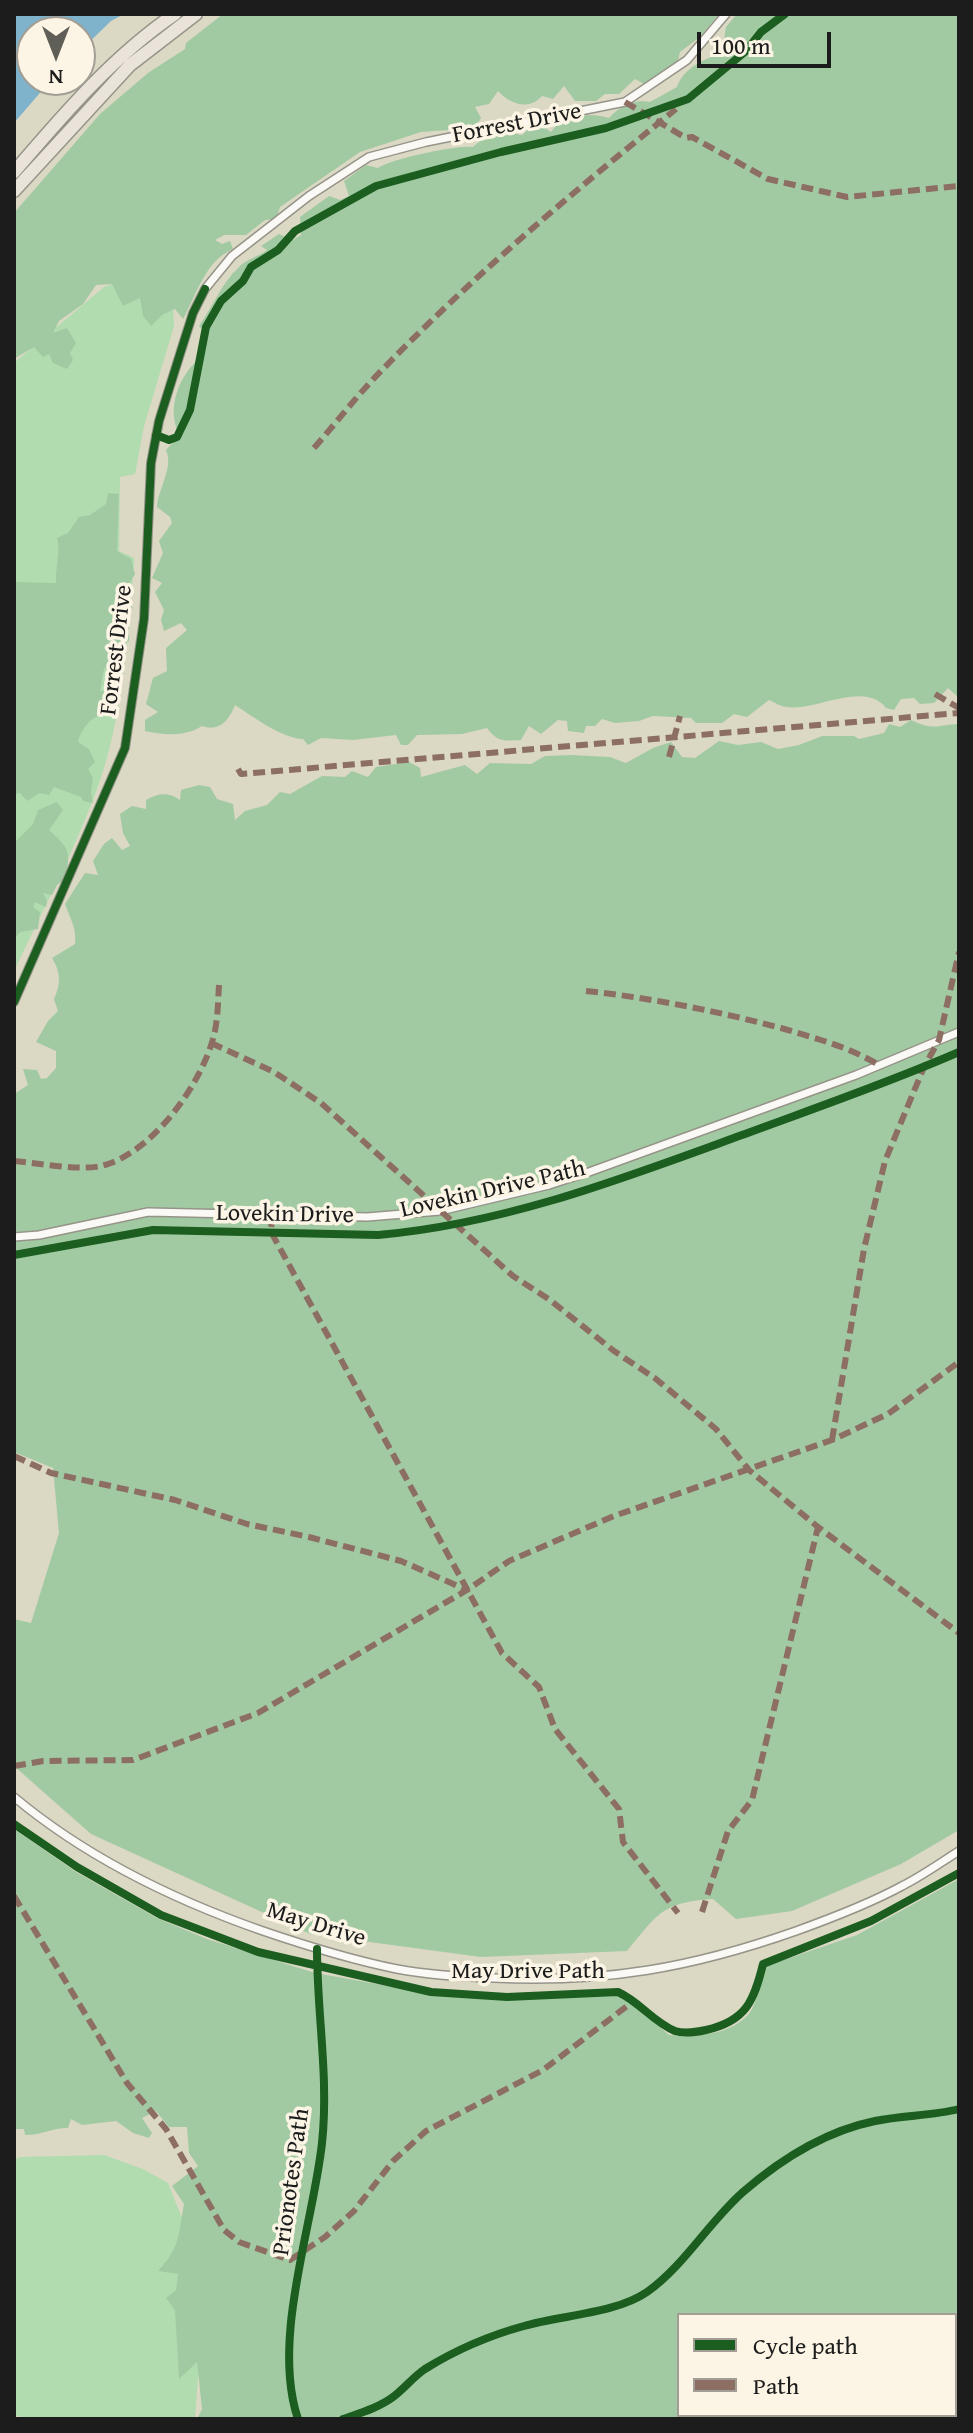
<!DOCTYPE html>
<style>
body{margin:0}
#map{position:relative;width:973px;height:2433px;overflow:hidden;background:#dbd8c4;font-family:"Gentium Book Plus",serif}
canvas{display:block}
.frame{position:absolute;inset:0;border:16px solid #1c1c1c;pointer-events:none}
.legend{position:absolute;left:677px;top:2313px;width:280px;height:104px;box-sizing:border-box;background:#fcf5e5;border:2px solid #a29e95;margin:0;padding:10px 14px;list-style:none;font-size:24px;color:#1c1c1c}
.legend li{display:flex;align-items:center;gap:16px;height:40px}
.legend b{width:40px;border:2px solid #a29e95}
.north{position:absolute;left:16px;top:16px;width:80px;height:80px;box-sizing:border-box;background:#fcf5e5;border:2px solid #a29e95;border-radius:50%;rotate:180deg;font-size:22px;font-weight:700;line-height:32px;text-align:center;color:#1c1c1c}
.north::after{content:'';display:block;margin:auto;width:28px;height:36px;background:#5f5e57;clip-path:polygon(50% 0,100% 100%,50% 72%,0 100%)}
.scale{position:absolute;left:697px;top:32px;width:134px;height:36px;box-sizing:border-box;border:4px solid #1c1c1c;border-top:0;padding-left:10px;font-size:24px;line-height:28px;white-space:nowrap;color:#1c1c1c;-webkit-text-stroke:6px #fcf5e5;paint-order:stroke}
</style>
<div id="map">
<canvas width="973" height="2433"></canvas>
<div class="frame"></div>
<ul class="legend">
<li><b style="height:10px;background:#1b5e20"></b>Cycle path</li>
<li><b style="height:10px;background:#8d6e63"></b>Path</li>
</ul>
<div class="north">N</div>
<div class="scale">100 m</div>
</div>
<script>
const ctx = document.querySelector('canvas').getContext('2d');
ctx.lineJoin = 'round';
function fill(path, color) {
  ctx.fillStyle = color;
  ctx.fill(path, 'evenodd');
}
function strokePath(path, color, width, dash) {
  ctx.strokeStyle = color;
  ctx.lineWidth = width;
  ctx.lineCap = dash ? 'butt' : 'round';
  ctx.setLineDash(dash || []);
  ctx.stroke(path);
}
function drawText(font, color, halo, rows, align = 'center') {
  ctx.font = font + ' "Gentium Book Plus",serif';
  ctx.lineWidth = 7;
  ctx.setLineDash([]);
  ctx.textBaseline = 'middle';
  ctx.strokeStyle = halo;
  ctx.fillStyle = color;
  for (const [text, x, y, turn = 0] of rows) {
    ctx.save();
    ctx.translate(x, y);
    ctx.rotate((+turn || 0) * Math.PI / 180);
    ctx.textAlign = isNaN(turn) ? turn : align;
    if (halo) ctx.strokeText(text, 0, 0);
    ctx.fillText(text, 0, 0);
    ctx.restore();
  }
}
const green = new Path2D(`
 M118,282L173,308L174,326L144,426L135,474L120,477L119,551L134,558V563C127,639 123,720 96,792C73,853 42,912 14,971V363L104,287Z
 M104,2155L143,2169L168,2183L182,2218L200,2348L195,2419H44L14,2416V2160L20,2157Z`);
const forest = new Path2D(`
 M223,14H719L700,37L680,52L678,61L654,81L644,84L635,79L619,94H605L596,101H575L564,86L553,99L542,96C529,111 510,104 498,91L489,104L475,107L481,118C475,129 465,127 454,126L448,130L421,132L360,152L280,207L276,219L265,220L246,235H224L215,240L222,244L230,241L233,249C205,261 197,294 183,319L175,309L162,315L151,326L143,316L140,298L123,306L112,284L96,285L83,304L59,321L53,333L67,328L76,343L70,353L73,360L67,369L53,363L49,354L43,357L34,347L14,359V213L100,114L148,73L185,49L186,43Z
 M737,14H959V698L948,688L934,703L920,704L914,698L901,699L894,710L886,708C864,680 815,712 787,707C781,707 774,702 769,700L747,717L734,714L722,723H696L691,718L653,716L639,721L615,723L602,719L595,726H586L584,733L568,731L567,721L558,720L541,734L529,726L521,740C504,741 497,742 487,728L462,734L417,735L408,745H401L396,735L353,740L321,738L308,745L303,739C283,739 252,716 235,705C229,720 220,732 202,726C186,737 163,735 145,731V720L158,712L146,704L153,678L167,671L166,648L187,630L181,623L164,631L161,620L164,610L155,592L162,583L152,578L163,553L159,541L172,523L170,517L157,507C158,489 174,467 166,450L180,435C165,411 179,373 201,358L199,342L207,334L199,326C213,306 221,284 239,267C246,259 258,257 267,250L261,246L279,234L293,240L301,235L300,217L329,196L340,200L349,196L344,181L366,165L378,168C392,159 455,145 473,147C486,134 504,130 522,135L531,127L545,128L551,132C563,114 589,112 609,118C620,106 634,99 650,102L677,87C684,67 704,60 722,52L726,27Z
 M108,493L119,494L117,551L131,559L135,574L122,596L133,608L128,612L129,641L118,647L115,658L104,669L100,691L110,692L112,701L106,714C92,715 81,729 78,742L89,749L95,762L88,769L93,778L91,792L93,803L83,801L81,797L54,787L49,795L40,793L27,801L20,793L14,794V582L56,583C55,567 61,553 57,538L68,533L79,517L90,515L106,504Z
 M911,720C935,731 936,725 959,724V1830L901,1864L792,1911L736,1919L713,1899C662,1902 658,1914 627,1951L481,1957L310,1934L91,1834L14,1766V1619L31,1623L59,1533L53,1468L14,1452V1094L28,1085L23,1069L37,1070L41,1079L47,1078L56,1068V1051L36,1042L48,1021L58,1011L54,999C61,984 61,972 52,958L75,944C77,928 70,919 65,904L85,873L98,875L93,861L104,844L112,838L122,850L130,846L123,833L120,814L132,806L146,809V800C159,793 168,792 180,800L181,790L199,785L210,787L217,799L233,804L235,820L245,811L267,805L280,792L290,794L322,776L345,777L352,771L368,777L376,767L409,762L420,768L421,777L465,765L477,774L490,763L531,764L545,756L571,755L610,757L626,763L653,748L671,742L682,757L695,758L719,741L738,745L761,742L778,749L799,745L822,736H854L859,739L884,733L889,724L900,727Z
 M57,802L63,810L49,830C70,849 71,852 65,879L57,885L52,895L43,893L47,901L46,907L35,902L33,907L40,912L38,929L20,932L14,939V843L33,824L38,810Z
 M14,1829L76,1872L157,1918L207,1939L315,1973L428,1993L510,2000L613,1994L631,2002L669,2035C696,2036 728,2036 748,2015C756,2007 762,1978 766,1966L857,1935L959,1879V2395L955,2399V2315H679V2415H939L935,2419H197L202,2409L197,2362L179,2379L175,2310L166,2298L176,2290L178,2274L158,2271C181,2246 178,2235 184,2204L172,2186L198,2166L189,2153L187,2127H169L156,2111L142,2118L152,2133L149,2138L133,2133L116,2121L82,2125L71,2119L68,2128C51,2128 43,2135 25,2135L24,2129H14Z`);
const water = new Path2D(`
 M14,14H124L111,21L80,51V32H32V80H51L14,123Z`);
const minor = new Path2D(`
 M14,1002L125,748L144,619L151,463L159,421L180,354L193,313L205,289L232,256L309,196L369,157L426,142L625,102L687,60L726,14
 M14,1237L39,1235L148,1212L367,1217L440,1211L549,1185L589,1172L856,1075L959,1032
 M14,1797C87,1858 174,1900 263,1931C307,1946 352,1960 397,1969C429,1975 462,1977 494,1978C605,1983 691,1968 796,1931C832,1918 869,1904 902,1886C922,1876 940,1863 959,1851`);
const primary = new Path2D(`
 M958,2419L959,2418`);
const trunk = new Path2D(`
 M14,172C62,116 113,56 175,14
 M14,191L130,65L196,14`);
const quiet = new Path2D(`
 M625,102L686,138L692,137L768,179L847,197L959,186
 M314,448C337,422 358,394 383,369C473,276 574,191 676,109
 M935,694L959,708
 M669,757L680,716
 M238,769L241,774L959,713
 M586,991C652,998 716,1011 781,1028C815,1038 849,1047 879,1065
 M211,1043L274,1072L321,1103L513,1276L550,1300L614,1351L656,1379L716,1429L749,1470L818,1527L959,1633
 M14,1161C39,1163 77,1171 101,1166C152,1154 202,1084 214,1035C218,1019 218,1001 219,985
 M272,1215L271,1232L502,1653L539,1687L555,1729L619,1809L623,1842L678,1913
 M832,1440L864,1249L885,1161L924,1067L939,1040L959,952
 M14,1456L51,1473L175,1500L247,1524L309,1537L401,1561L467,1590
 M14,1766L43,1761L133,1760L258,1713L467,1590L509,1561L614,1516L832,1440L888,1414L959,1362
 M14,1896L127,2083L166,2129L224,2230L239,2242L290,2260L325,2237L354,2211L393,2161L426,2131L543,2070L635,2000
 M702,1912L728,1831L752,1800L818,1527`);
const cycleway = new Path2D(`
 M156,435L169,440L177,437L190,410L206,327L221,301L243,281L251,267L278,250L295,231L376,186L501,152L606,128L688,99L746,51L761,32L785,14
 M14,1002L125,748L144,619L151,463L159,421L180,354L193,313L205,289
 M14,1255L153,1230L378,1235C505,1224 624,1178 742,1135C815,1108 888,1083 959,1052
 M14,1824L77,1867L161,1915L258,1952L431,1992L507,1997L618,1992C640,2002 653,2022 675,2031C684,2034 697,2032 706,2030C746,2021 754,2001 763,1964L871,1921L959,1873
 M298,2419C271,2339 313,2226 322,2143C329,2078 317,2014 317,1949
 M343,2419C360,2413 378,2408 393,2397C404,2389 413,2377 425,2369C454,2351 491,2335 524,2326C561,2315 615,2314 647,2292C683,2267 709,2222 743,2192C780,2160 826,2131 875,2121C903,2115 932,2116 959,2109`);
const streetNames = [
 ["Forrest Drive",517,124,-11],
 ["Forrest Drive",117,650,-83],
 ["Lovekin Drive Path",493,1190,-13],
 ["Lovekin Drive",285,1215,1],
 ["May Drive",316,1925,17],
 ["May Drive Path",528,1972],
 ["Prionotes Path",292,2182,-82]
];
fill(green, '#b1dcb0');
fill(forest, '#a2caa2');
fill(water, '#7fb3cc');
strokePath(minor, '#969489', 10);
strokePath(primary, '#969489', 15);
strokePath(trunk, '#969489', 15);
strokePath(minor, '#faf9f6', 7);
strokePath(primary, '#eae3d9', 12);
strokePath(trunk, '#eae3d9', 12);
strokePath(quiet, '#8d6e63', 6, [12, 6]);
strokePath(cycleway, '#1b5e20', 8);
drawText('24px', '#1c1c1c', '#fcf5e5', streetNames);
</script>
